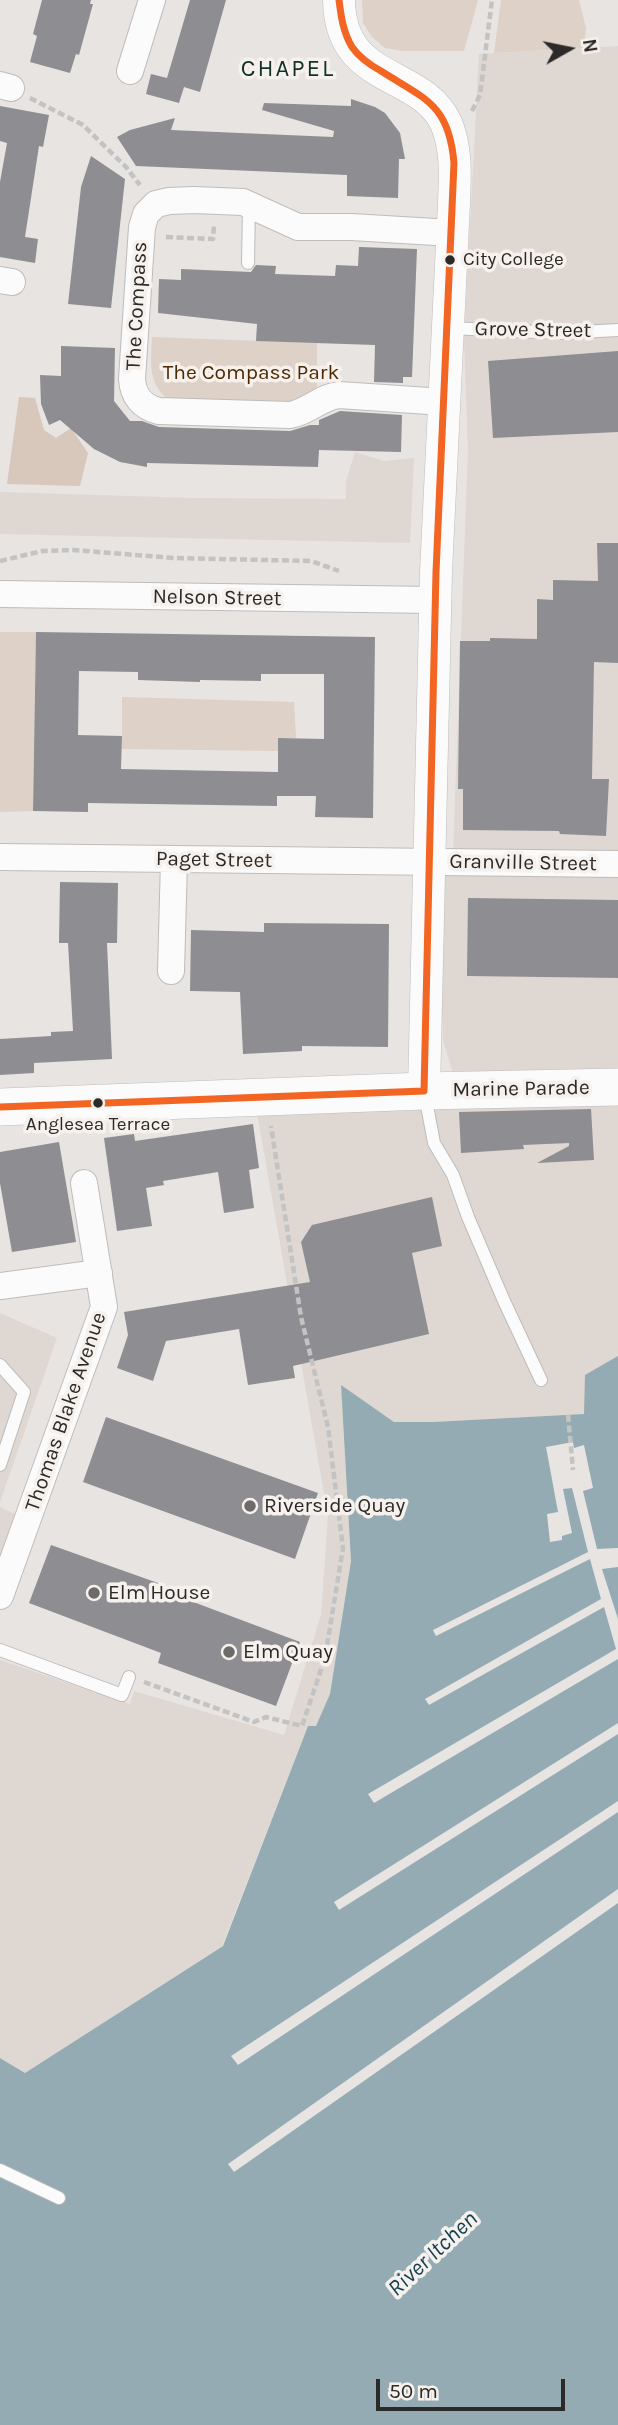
<!DOCTYPE html>
<style>
body{margin:0}
#map{position:relative;width:618px;height:2425px;overflow:hidden;background:#e7e4e2;font-family:Karla,sans-serif}
canvas{display:block}
.north{position:absolute;left:534px;top:14px;width:70px;height:70px;-webkit-text-stroke:5px #f6f1ed;paint-order:stroke;rotate:81deg;font-size:19px;font-weight:700;line-height:28px;text-align:center;color:#2c2a28}
.north::after{content:'';display:block;margin:auto;width:24px;height:32px;background:#2c2a28;clip-path:polygon(50% 0,100% 100%,50% 72%,0 100%)}
.scale{position:absolute;left:376px;top:2379px;width:189px;height:32px;box-sizing:border-box;border:4px solid #2c2a28;border-top:0;padding-left:9px;font-size:21px;line-height:24px;white-space:nowrap;color:#2c2a28;-webkit-text-stroke:5px #f6f1ed;paint-order:stroke}
</style>
<div id="map">
<canvas width="618" height="2425"></canvas>
<div class="north">N</div>
<div class="scale">50 m</div>
</div>
<script>
const ctx = document.querySelector('canvas').getContext('2d');
ctx.lineJoin = 'round';
function fill(path, color) {
  ctx.fillStyle = color;
  ctx.fill(path, 'evenodd');
}
function strokePath(path, color, width, dash) {
  ctx.strokeStyle = color;
  ctx.lineWidth = width;
  ctx.lineCap = dash ? 'butt' : 'round';
  ctx.setLineDash(dash || []);
  ctx.stroke(path);
}
function drawText(font, color, halo, rows, align = 'center') {
  ctx.font = font + ' Karla,sans-serif';
  ctx.lineWidth = 7;
  ctx.setLineDash([]);
  ctx.textBaseline = 'middle';
  ctx.strokeStyle = halo;
  ctx.fillStyle = color;
  for (const [text, x, y, turn = 0] of rows) {
    ctx.save();
    ctx.translate(x, y);
    ctx.rotate((+turn || 0) * Math.PI / 180);
    ctx.textAlign = isNaN(turn) ? turn : align;
    if (halo) ctx.strokeText(text, 0, 0);
    ctx.fillText(text, 0, 0);
    ctx.restore();
  }
}
const built = new Path2D(`
 M618,46V1071L455,1080L443,1040L436,854L453,853L468,450L464,341L479,54Z
 M355,452L384,461L414,458L410,543L0,534V492L193,498L346,499V481Z
 M618,1101V1357L585,1414L433,1422H394L341,1386L351,1561L330,1694L316,1727L308,1726L222,1946L25,2073L0,2058V1660L130,1704L134,1691L284,1735L321,1615L328,1516L257,1113Z
 M0,1313L57,1338L0,1502Z
 M0,1507L15,1514L0,1558Z`);
const green = new Path2D(`
 M362,0H478L464,51H403L385,48L372,37L363,23Z
 M501,0H579L586,28L584,48L494,53Z
 M152,337L317,343V387L307,397L293,404L170,402C147,382 151,364 152,337Z
 M0,632H36L33,811L0,812Z
 M122,697L294,702L296,738H278V751L122,749Z`);
const forest = new Path2D(`
 M19,397L35,398L44,430L56,438L71,428L88,453L80,486L7,484Z`);
const water = new Path2D(`
 M618,1356V2425H0V2058L25,2073L223,1946L308,1726H316L330,1694L351,1561L341,1385L394,1422H433L584,1414L585,1375Z`);
const pier = new Path2D(`
 M573,1442L574,1448L584,1445L593,1488L583,1491L597,1549L618,1548V1567L602,1569L618,1619V1659L374,1803L368,1794L616,1649L604,1607L429,1705L425,1699L601,1599L590,1559L436,1636L433,1630L588,1552L572,1488L563,1489L572,1533L562,1536V1540L550,1542L547,1514L558,1512L546,1447Z
 M618,1723V1734L339,1910L334,1902Z
 M618,1801V1812L238,2065L231,2056Z
 M618,1889V1903L234,2172L228,2164Z`);
const building = new Path2D(`
 M42,0H91L90,4H93L79,55L76,54L70,73L30,62L37,36L33,34Z
 M190,0H226L200,92L184,87L179,103L146,94L151,74L167,78Z
 M351,99L375,107L385,113L400,133L405,159H399L398,198L347,196V175L136,166L117,137L130,130L175,118L171,130L333,137L334,131L262,110L264,103L351,106Z
 M0,106L49,115L43,147L39,146L25,237L38,239L35,263L0,257V182L7,143L0,141Z
 M91,156L125,179L111,308L68,304L81,187Z
 M359,247L417,249L412,377H403V383L374,382L375,345L256,341L257,324L158,313L159,279L181,280V269L251,272L256,265L276,266L275,274L335,276L336,265L358,266Z
 M61,346L115,348L114,401L130,421H142L159,427L290,431L310,425H319V420L340,411L402,415L401,452L319,450L318,467L147,463V467L120,462L94,449L60,420L49,425L41,404L40,375L61,376Z
 M618,351V432L493,438L488,361Z
 M597,543H618V663L594,662L592,779H609L606,836L560,834L559,831L463,830V789H458L460,641H490V638L537,639V599L553,600V580L598,581Z
 M36,632L375,637L373,818L315,817L316,796H277V806L88,803V812L33,811ZM79,671L138,672V680L200,682V680L261,681V674H324V739L278,738V772L121,769L122,736L78,735Z
 M60,882L118,883L117,943H107L112,1059L34,1063V1073L0,1075V1039L51,1036V1032L73,1031L68,943H59Z
 M468,898L618,900V978L467,976Z
 M264,923L389,924L388,1047L302,1046V1051L243,1054L240,992L190,991L191,930L264,932Z
 M591,1109L594,1160L537,1163L569,1146V1143L523,1145L524,1149L461,1153L459,1112Z
 M253,1124L259,1168L249,1170L254,1208L224,1213L218,1172L163,1181L164,1185L146,1188L152,1226L117,1231L104,1138L134,1134L135,1141Z
 M59,1142L76,1242L12,1252L0,1183V1152Z
 M432,1197L442,1246L412,1253L429,1334L293,1366L295,1378L248,1385L239,1329L166,1341L153,1381L117,1368L128,1335L124,1312L310,1282L301,1242L312,1225Z
 M106,1417L318,1493L295,1559L83,1482Z
 M51,1545L158,1583L156,1588L300,1642L276,1706L158,1663L161,1653L29,1603Z`);
const path = new Path2D(`
 M30,98L83,125L126,167L140,185
 M472,111L480,95L492,0
 M166,237L213,239L214,225
 M0,561L42,551L73,550L174,558L311,561L339,571
 M568,1415L573,1470
 M144,1682L254,1722L266,1717L302,1726L325,1658L343,1548L328,1427L301,1317L271,1126`);
const service = new Path2D(`
 M248,263L249,205
 M449,328L561,333L618,330
 M425,1095L434,1143L453,1175L468,1217L504,1301L541,1380
 M0,1365L24,1392L0,1465
 M0,1650L122,1695L129,1677
 M0,2170L59,2198`);
const minor = new Path2D(`
 M130,71L152,0
 M0,85L11,88
 M0,280L12,282
 M444,402L339,395C320,397 309,412 290,415L159,411C142,407 133,396 132,379L142,227L146,214L156,204L169,201L194,200L243,202L298,227H351L452,233
 M0,594L435,600
 M0,857L618,864
 M171,971L174,860
 M0,1286L99,1273
 M0,1596L104,1307L84,1183`);
const tertiary = new Path2D(`
 M339,0C340,85 421,69 446,123C457,149 455,176 454,203L436,572L424,1091`);
const secondary = new Path2D(`
 M0,1107L424,1091L618,1087`);
const bus1 = new Path2D(`
 M0,1107L424,1091L436,572L454,163C449,104 425,99 381,71C370,65 359,57 352,47C343,32 341,16 339,0`);
const markers = [
 [450,260,6,"#2c2a28"],
 [98,1103,6,"#2c2a28"],
 [250,1506,7,"#6d6b69"],
 [94,1593,7,"#6d6b69"],
 [229,1652,7,"#6d6b69"]
];
const busNames = [
 ["City College",463,260],
 ["Anglesea Terrace",98,1125,"center"]
];
const streetNames = [
 ["The Compass",137,306,-87],
 ["Grove Street",533,330,1],
 ["Nelson Street",217,598,1],
 ["Paget Street",214,860,1],
 ["Granville Street",523,863,1],
 ["Marine Parade",521,1089,-1],
 ["Thomas Blake Avenue",66,1412,-71]
];
const parkNames = [
 ["The Compass Park",251,373]
];
const poiNames = [
 ["Riverside Quay",264,1506],
 ["Elm House",108,1593],
 ["Elm Quay",243,1652]
];
const waterNames = [
 ["River Itchen",433,2254,-43]
];
const quarterNames = [
 ["CHAPEL",288,69]
];
fill(built, '#dfd7d1');
fill(green, '#ddd1c8');
fill(forest, '#d8c8bc');
fill(water, '#95abb4');
fill(pier, '#e7e4e2');
fill(building, '#8e8d91');
strokePath(service, '#bfbcbb', 14);
strokePath(minor, '#bfbcbb', 28);
strokePath(tertiary, '#bfbcbb', 33);
strokePath(secondary, '#bfbcbb', 38);
strokePath(path, '#c3c3c3', 4.5, [7, 3.5]);
strokePath(service, '#fbfbfb', 12);
strokePath(minor, '#fbfbfb', 26);
strokePath(tertiary, '#fbfbfb', 32);
strokePath(secondary, '#fbfbfb', 37);
strokePath(bus1, '#f26522', 7);
for (const [x, y, r, color] of markers) {
  const dot = new Path2D();
  dot.arc(x, y, r, 0, 2 * Math.PI);
  ctx.fillStyle = color;
  ctx.fill(dot);
  strokePath(dot, '#f6f1ed', 2.5);
}
drawText('19px', '#2c2a28', '#f6f1ed', busNames, 'left');
drawText('21px', '#2c2a28', '#f6f1ed', streetNames);
drawText('21px', '#4d2903', '#f6f1ed', parkNames);
drawText('21px', '#2c2a28', '#f6f1ed', poiNames, 'left');
drawText('italic 23px', '#0e3e4f', '#f6f1ed', waterNames);
ctx.letterSpacing = '2px';
drawText('24px', '#11312a', '#f6f1ed', quarterNames);
ctx.letterSpacing = '0px';
</script>
